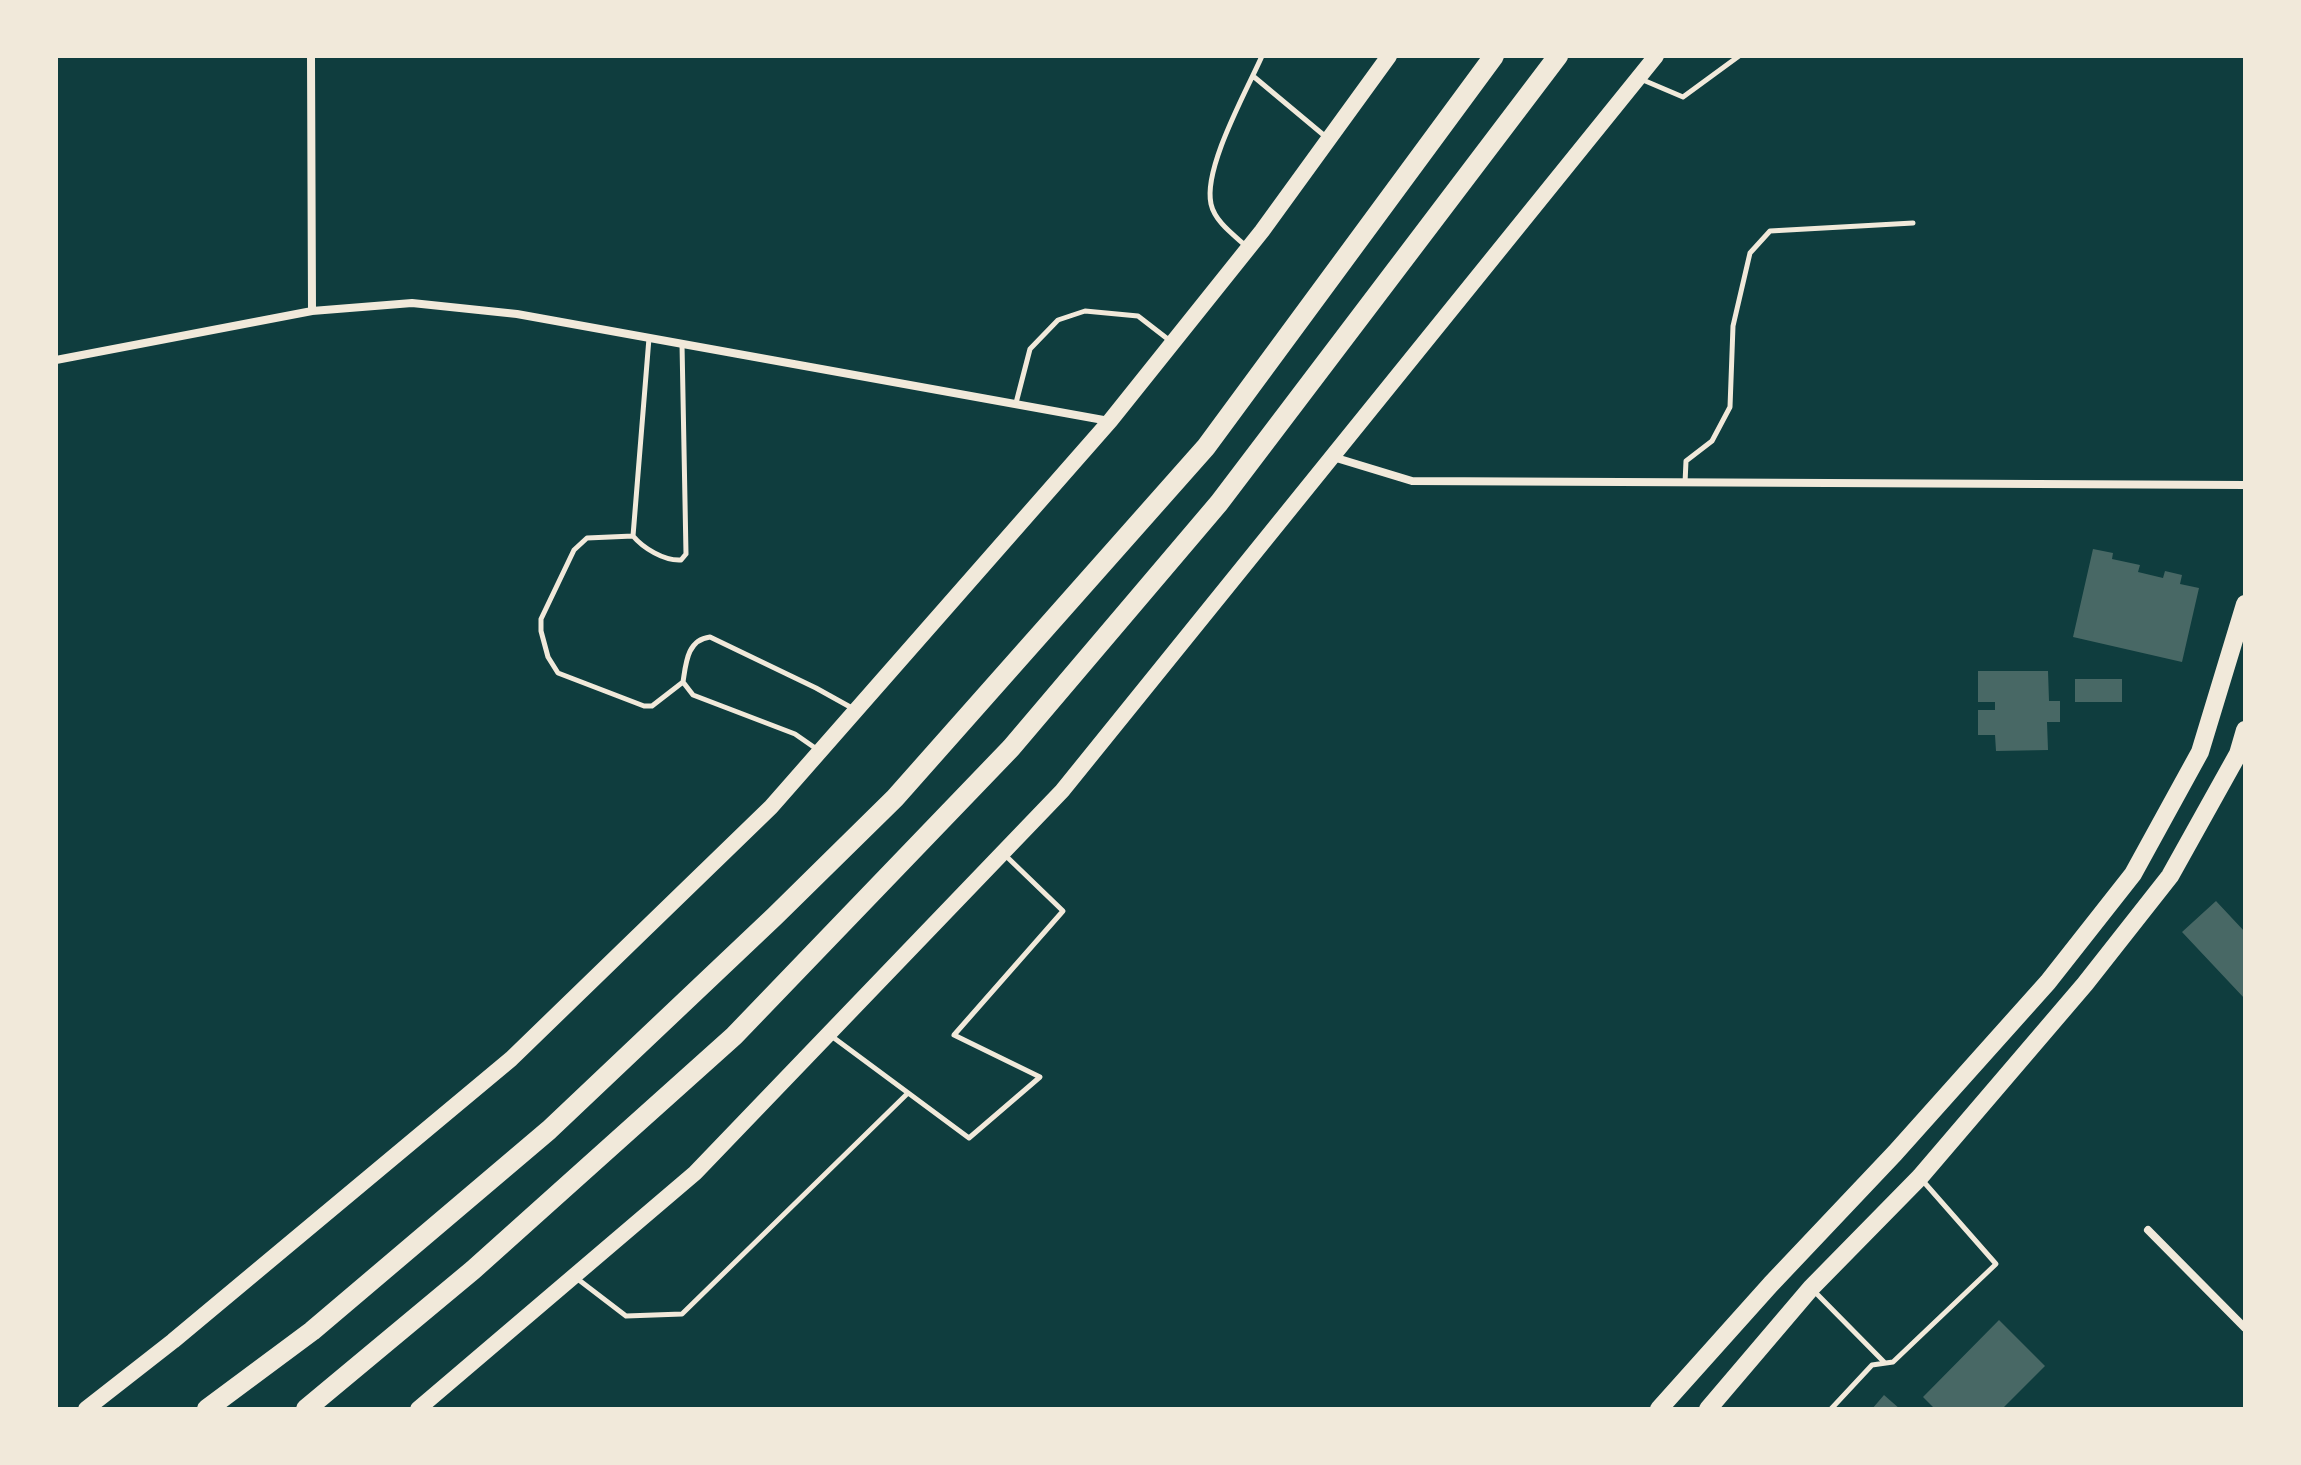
<!DOCTYPE html>
<style>
body{margin:0}
#map{position:relative;width:2301px;height:1465px;overflow:hidden;background:#0f3d3e;font-family:"Roboto Condensed",sans-serif}
canvas{display:block}
.frame{position:absolute;inset:0;border:58px solid #f1e9da;pointer-events:none}
</style>
<div id="map">
<canvas width="2301" height="1465"></canvas>
<div class="frame"></div>
</div>
<script>
const ctx = document.querySelector('canvas').getContext('2d');
ctx.lineJoin = 'round';
function fill(path, color) {
  ctx.fillStyle = color;
  ctx.fill(path, 'evenodd');
}
function strokePath(path, color, width, dash) {
  ctx.strokeStyle = color;
  ctx.lineWidth = width;
  ctx.lineCap = dash ? 'butt' : 'round';
  ctx.setLineDash(dash || []);
  ctx.stroke(path);
}
const building = new Path2D(`
 M2093,549L2113,553L2112,559L2140,565L2138,572L2163,578L2165,571L2182,575L2180,584L2199,588L2182,662L2073,637Z
 M1978,671H2048L2049,701H2060V722H2047L2048,750L1996,751L1995,735H1978V710H1995V702H1978Z
 M2075,679H2122V702H2075Z
 M2216,901L2245,932V999L2182,932Z
 M1999,1320L2045,1366L2002,1409H1935L1923,1397Z
 M1884,1395L1900,1409H1872Z`);
const service = new Path2D(`
 M1253,76L1326,137
 M1643,80L1683,97L1739,56
 M1247,247C1234,235 1215,222 1211,204C1203,168 1247,90 1262,56
 M649,338L633,536C643,548 664,561 681,560L686,554L682,344
 M1016,403L1030,349L1058,320L1085,311L1138,316L1169,340
 M1685,483L1686,461L1712,441L1730,407L1733,326L1750,253L1770,231L1913,223
 M633,536L587,538L574,550L541,619V631L548,657L558,673L644,706H652L683,682
 M818,750L795,734L693,695L683,682C686,663 687,640 710,637L816,688L852,708
 M830,1035L969,1138L1040,1077L954,1035L1063,911L1006,856
 M575,1277L626,1316L682,1314L908,1093
 M1815,1292L1885,1363
 M1831,1409L1872,1365L1893,1362L1996,1264L1923,1181`);
const minor = new Path2D(`
 M311,56L312,311
 M56,360L312,311L412,303L517,314L1109,421
 M1333,457L1412,481L2245,485
 M2148,1230L2245,1328`);
const secondary = new Path2D(`
 M86,1409L173,1341L511,1059L771,807L1110,421L1262,231L1389,56
 M418,1409L695,1173L1062,791L1656,56`);
const primary = new Path2D(`
 M1659,1409L1771,1284L1895,1153L2048,982L2133,874L2200,752L2245,604
 M1708,1409L1811,1288L1920,1177L2085,984L2170,876L2238,754L2245,730`);
const motorway = new Path2D(`
 M207,1409L312,1331L549,1130L775,916L895,798L1206,447L1494,56
 M306,1409L473,1270L734,1036L1011,748L1219,503L1558,56`);
fill(building, '#486865');
strokePath(service, '#f1e9da', 5);
strokePath(minor, '#f1e9da', 8);
strokePath(secondary, '#f1e9da', 16);
strokePath(primary, '#f1e9da', 18);
strokePath(motorway, '#f1e9da', 20);
</script>
